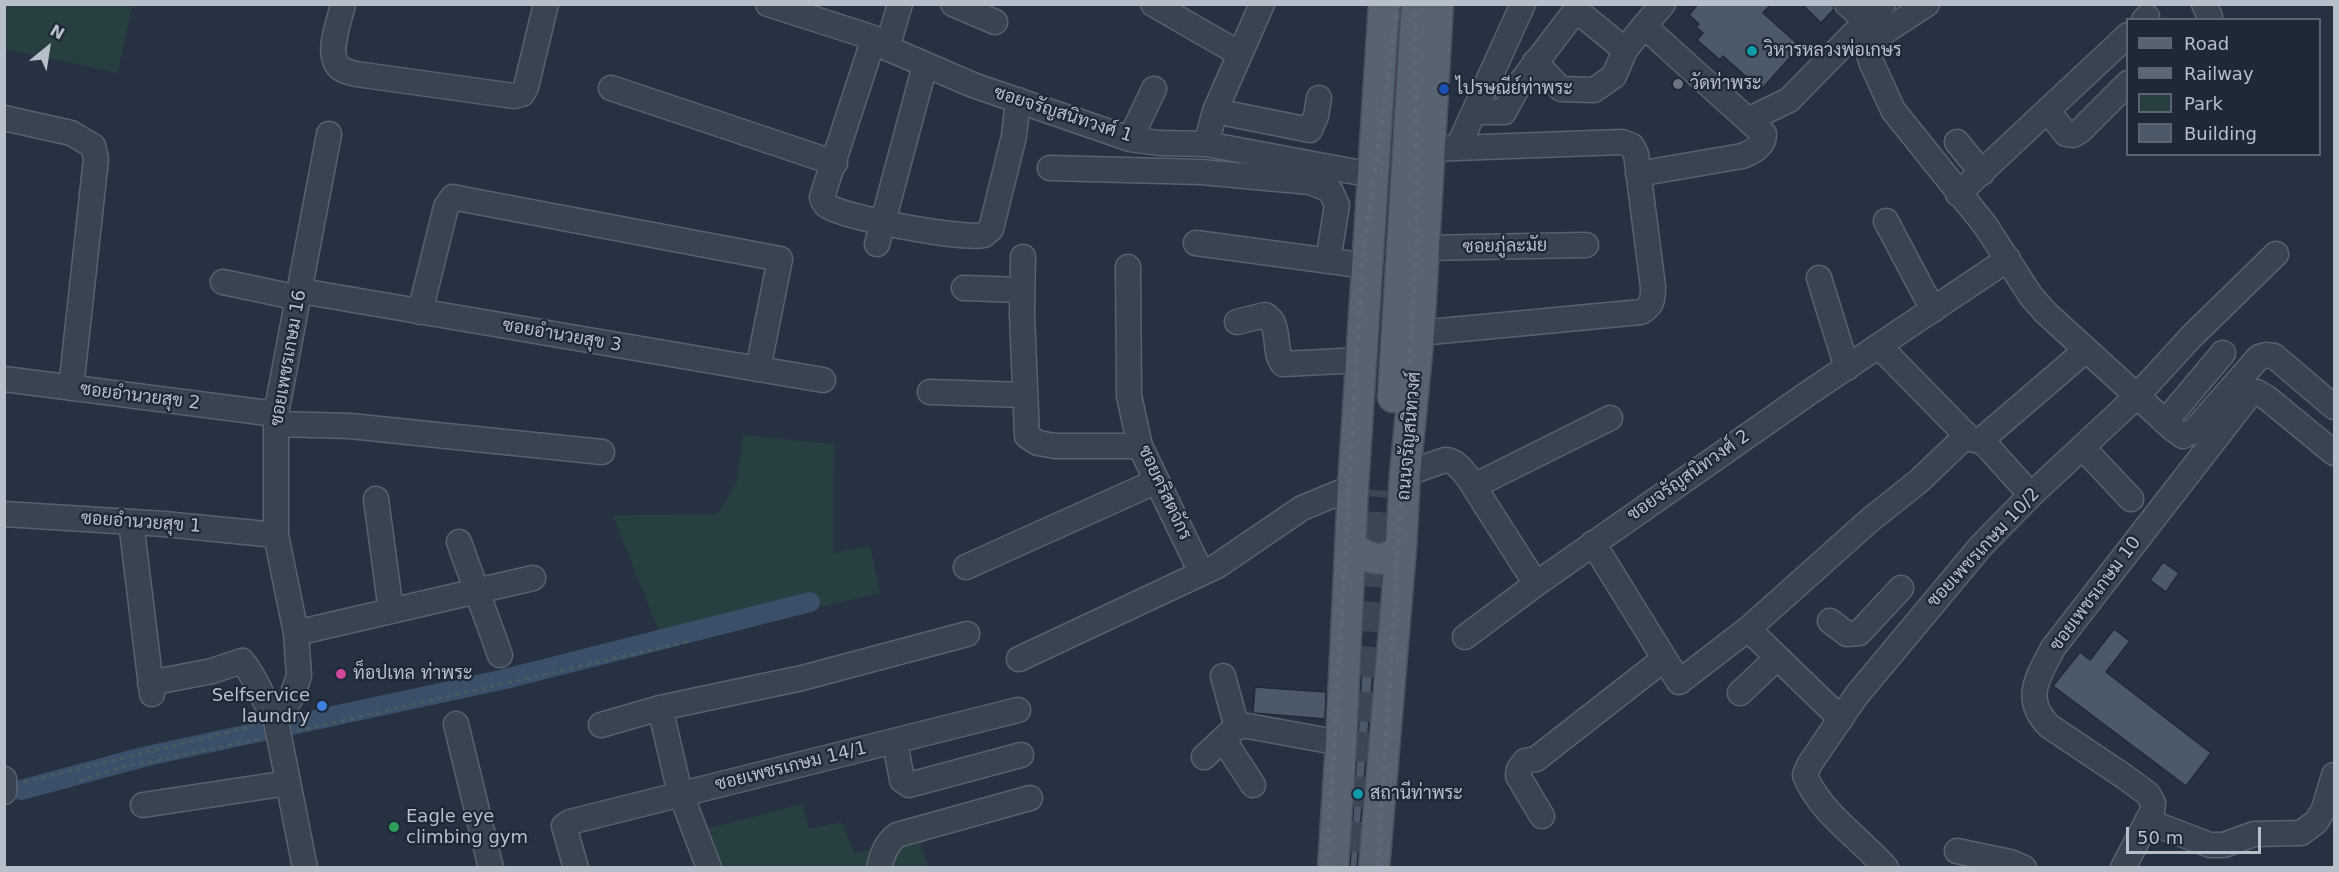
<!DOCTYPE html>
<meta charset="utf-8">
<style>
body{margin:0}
#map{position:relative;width:2339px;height:872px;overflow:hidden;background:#263241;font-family:"DejaVu Sans",sans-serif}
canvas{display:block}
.frame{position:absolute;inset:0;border:6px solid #b7bfcb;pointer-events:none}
.legend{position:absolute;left:2126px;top:18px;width:195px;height:138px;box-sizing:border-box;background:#1f2836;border:2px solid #5c6472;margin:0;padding:8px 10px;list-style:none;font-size:18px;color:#b7bfcb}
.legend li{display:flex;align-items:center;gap:12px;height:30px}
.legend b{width:30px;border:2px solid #5c6472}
.north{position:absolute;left:18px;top:18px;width:60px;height:60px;-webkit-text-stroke:4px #1f2836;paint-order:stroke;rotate:30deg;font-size:16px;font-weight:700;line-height:24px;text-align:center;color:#b7bfcb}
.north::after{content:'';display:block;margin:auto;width:21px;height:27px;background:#b7bfcb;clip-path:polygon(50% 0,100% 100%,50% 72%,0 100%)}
.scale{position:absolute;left:2126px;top:827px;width:135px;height:27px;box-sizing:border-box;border:3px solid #b7bfcb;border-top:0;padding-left:8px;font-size:18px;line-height:21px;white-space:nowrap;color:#b7bfcb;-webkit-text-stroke:4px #1f2836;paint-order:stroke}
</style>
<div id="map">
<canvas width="2339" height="872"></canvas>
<div class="frame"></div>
<ul class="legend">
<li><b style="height:8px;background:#586370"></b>Road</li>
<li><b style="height:8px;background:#5c6877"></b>Railway</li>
<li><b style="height:16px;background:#283f41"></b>Park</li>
<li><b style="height:16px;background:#4c5969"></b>Building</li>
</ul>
<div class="north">N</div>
<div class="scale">50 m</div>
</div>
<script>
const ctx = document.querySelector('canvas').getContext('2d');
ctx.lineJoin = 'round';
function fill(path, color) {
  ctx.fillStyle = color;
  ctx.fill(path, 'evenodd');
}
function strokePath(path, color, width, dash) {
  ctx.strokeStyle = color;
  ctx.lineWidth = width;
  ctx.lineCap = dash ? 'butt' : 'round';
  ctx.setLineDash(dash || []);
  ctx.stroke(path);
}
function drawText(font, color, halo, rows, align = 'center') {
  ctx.font = font + ' "DejaVu Sans",Sarabun,sans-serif';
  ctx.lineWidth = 4.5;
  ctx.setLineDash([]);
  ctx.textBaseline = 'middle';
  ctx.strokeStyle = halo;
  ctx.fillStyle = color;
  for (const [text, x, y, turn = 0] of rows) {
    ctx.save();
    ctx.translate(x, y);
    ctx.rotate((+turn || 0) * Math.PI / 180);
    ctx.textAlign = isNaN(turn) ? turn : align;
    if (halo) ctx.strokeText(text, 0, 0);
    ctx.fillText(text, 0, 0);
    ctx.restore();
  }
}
const green = new Path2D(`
 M5,4L132,5L118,73L5,49Z
 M743,435L834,444L833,553L870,546L880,593L664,644L613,515L718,514L737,481Z
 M802,804L809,829L842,822L854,854L918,835L928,867H709L695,832Z`);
const canal = new Path2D(`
 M21,790L147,756L501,680L810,602`);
const building = new Path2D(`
 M1698,4H1771L1763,13L1800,46L1761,90L1723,56L1720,60L1697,40L1703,33L1696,27L1699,24L1689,15Z
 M1802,4H1833L1834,9L1821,23Z
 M2163,562L2179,573L2166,592L2150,580Z
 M2114,629L2130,641L2106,672L2211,753L2186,786L2053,686L2080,652L2090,660Z
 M1366,666L1373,671L1357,867H1350L1362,668Z
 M1255,687L1326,692L1325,719L1253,713Z`);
const majorTunnel = new Path2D(`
 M1356,721L1373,490
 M1361,852L1372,696`);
const path = new Path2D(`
 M297,731L690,641
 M79,781L119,768L259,739
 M24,782L254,726`);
const minor = new Path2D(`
 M343,4C340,21 326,51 338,66C342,71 350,72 356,74L514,96L522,94L526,87L546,4
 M768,4L874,38L887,48L973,85L1130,139L1159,143L1206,144L1372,175
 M953,4L995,22
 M1153,4L1240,54
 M1847,4L1866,20V44L1872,64L1893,110L1985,225L2031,296L2046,313L2172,428L2183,436L2194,431L2259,357L2266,355L2274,356L2334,407
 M2204,4L2210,17
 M2144,20L2147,17
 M1644,26L1663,4
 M874,38L822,197C823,201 824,203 826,205C842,218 965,240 984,235L991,229L1014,136L1018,100
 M1866,44L1927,4
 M887,48L900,4
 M1535,62L1561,89L1594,90L1614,76L1625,50
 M611,88L835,163
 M1215,111L1310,130L1316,116L1319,98
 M2048,111L2066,134L2073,135L2080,131L2128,83
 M1476,112H1504L1518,86L1576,10L1625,50L1644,26L1748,120L1789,100L1883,4
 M4,118L71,133L93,146L96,159L71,388
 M1130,139L1154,89
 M1957,142L1982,173
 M1206,144L1215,111L1262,4
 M1458,147L1523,4
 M1050,168L1201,172L1310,182L1330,190L1337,205L1328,261
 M1638,174L1742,156C1753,152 1764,146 1764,134L1748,120
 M1958,194L2128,35
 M1886,221L1933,310
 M1196,243L1367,266
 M877,244L925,65
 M1424,248L1586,245
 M1023,257L1022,314L1027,436L1038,443L1055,446H1140
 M1128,267L1129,396L1140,446L1201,572
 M1819,278L1847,368
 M223,282L299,298
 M964,288L1022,290
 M301,291L823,380
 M420,312L446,207L453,197L462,199L780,259L758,369
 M1237,322L1265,315C1282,324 1272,350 1283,364L1361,360
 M1419,333L1641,312C1652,306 1653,300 1653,287L1636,154L1632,146L1622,142L1429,149
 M1879,346L1970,439L1980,441L1986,445L2031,495
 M4,379L276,414
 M930,392L1025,395
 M2165,422L2223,353
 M276,424L350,426L602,452
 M1980,441L2086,350
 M2083,448L2131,499
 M1405,474L1445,460C1456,460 1463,471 1469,479L1536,584L1810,392L2008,259
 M1474,486L1610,418
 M376,499L391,611
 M4,514L164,524L276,535
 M131,522L152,694
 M459,542L500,655
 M1593,543L1679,682L1748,629L1870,520L1919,481L1966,436
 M966,567L1157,481
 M1830,621L1847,634L1859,633L1901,588
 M1748,629L1841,719
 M296,633L533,578
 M1465,637L1536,584
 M1019,659L1217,566L1302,508L1353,487
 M1223,676L1237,728
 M150,683L212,671L242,661C257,678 263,701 276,721
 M1740,693L1777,658
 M660,708L679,789L709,868
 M456,724L491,868
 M601,725L660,708L802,678L967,634
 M1223,739L1253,785
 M895,742L902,780L909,785L1021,755
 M1204,757L1233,730L1242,725L1341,743
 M4,779V792
 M143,805L288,783
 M1542,816L1518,776L1519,769L1525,761L1536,759L1664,659
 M2147,821L2210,845H2224L2254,834L2301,833L2316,822L2324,809L2334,775
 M1957,851L2010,862L2024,868
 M305,868L276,721L292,696L299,676L296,633L276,535V414L329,134
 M576,868L564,826L570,822L1018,710
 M879,868C882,855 886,843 897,835L1030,798
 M1886,868C1861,839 1819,812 1805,775L1809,765L1856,696L1981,546L2031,495L2136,397L2191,337L2276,254
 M2123,868L2152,812L2153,803L2148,794L2125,777L2049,726C2022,699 2038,677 2053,648L2251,393L2257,392L2267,398L2334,453`);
const major = new Path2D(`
 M1393,397L1417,4
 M1350,545C1366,559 1385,566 1401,548
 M1333,868L1341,743L1353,487L1384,4
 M1374,868L1401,548L1405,474L1419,333L1438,4`);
const rail = new Path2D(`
 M1327,868L1362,264L1398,4
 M1378,868L1417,243L1415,4`);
const markers = [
 [1752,51,6,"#0f9aa8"],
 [1678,84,6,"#6b7280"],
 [1444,89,6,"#1a4fb4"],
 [341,674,6,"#d1479c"],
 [322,706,6,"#3f7fe0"],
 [1358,794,6,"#0f9aa8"],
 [394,827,6,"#2e9e5b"]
];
const poiNames = [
 ["วิหารหลวงพ่อเกษร",1764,51],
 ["วัดท่าพระ",1690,84],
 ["ไปรษณีย์ท่าพระ",1456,89],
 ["ท็อปเทล ท่าพระ",353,674],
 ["Selfservice",310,696,"right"],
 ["laundry",310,717,"right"],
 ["สถานีท่าพระ",1370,794],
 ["Eagle eye",406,817],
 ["climbing gym",406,838]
];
const streetNames = [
 ["ซอยจรัญสนิทวงศ์ 1",1063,115,18],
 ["ซอยภู่ละมัย",1505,247,-1],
 ["ซอยอำนวยสุข 3",562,336,10],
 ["ซอยเพชรเกษม 16",289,358,-80],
 ["ซอยอำนวยสุข 2",140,397,7],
 ["ถนนจรัญสนิทวงศ์",1410,436,-85],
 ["ซอยจรัญสนิทวงศ์ 2",1689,476,-35],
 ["ซอยคริสตจักร",1164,493,65],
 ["ซอยอำนวยสุข 1",141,523,4],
 ["ซอยเพชรเกษม 10/2",1984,548,-47],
 ["ซอยเพชรเกษม 10",2096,594,-53],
 ["ซอยเพชรเกษม 14/1",791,767,-14]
];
fill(green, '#283f41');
strokePath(canal, '#3c4f69', 20);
fill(building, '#4c5969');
strokePath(building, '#212a38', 1.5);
strokePath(majorTunnel, '#3c4756', 30, [30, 15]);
strokePath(minor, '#58616e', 27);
strokePath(major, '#474f5d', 33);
strokePath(path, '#465c5e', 3, [4.5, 4.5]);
strokePath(minor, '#3a4350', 24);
strokePath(major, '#586370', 30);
strokePath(rail, '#5c6877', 4.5, [6, 6]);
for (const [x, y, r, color] of markers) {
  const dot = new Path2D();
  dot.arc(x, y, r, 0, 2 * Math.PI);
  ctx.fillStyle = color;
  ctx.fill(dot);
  strokePath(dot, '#1f2836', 2);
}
drawText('18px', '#b7bfcb', '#1f2836', poiNames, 'left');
drawText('18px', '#b7bfcb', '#1f2836', streetNames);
</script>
